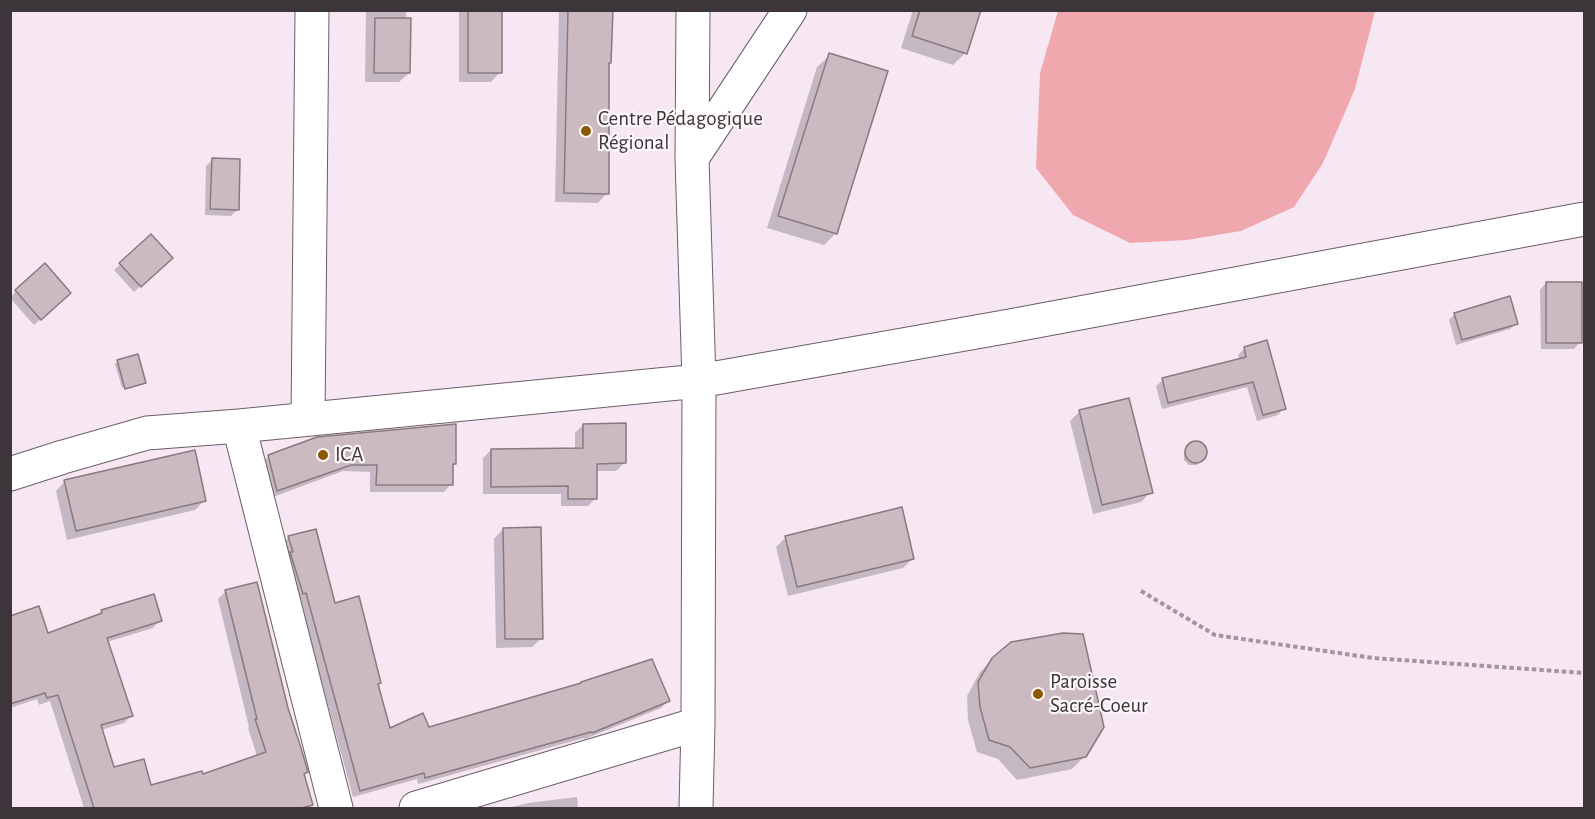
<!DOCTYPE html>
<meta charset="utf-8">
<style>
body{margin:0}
#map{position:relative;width:1595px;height:819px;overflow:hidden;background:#f6e7f3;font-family:"Alegreya Sans",sans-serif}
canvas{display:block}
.frame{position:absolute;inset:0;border:12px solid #3c363b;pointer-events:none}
</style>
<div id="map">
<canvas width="1595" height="819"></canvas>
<div class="frame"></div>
</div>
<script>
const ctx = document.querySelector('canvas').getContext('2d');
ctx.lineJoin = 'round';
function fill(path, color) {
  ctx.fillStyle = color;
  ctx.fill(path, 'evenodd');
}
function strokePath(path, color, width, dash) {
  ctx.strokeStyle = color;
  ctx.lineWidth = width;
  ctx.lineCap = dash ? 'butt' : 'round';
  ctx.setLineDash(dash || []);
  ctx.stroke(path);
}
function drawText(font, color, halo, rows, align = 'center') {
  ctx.font = font + ' "Alegreya Sans",sans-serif';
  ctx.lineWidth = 4.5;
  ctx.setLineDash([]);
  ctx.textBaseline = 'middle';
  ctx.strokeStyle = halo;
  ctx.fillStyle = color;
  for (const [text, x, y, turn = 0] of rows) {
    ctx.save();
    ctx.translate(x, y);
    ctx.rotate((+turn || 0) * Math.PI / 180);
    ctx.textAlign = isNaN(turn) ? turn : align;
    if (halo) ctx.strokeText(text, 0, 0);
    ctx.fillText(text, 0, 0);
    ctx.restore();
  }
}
const green = new Path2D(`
 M1058,11V10L1375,11L1355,89L1323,163L1294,207L1241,231L1187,240L1130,243L1073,215L1036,168L1040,73Z`);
const shadow = new Path2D(`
 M366,10H406L409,73L399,82H365Z
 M459,10H501L500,72L491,82H459Z
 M559,10H612L610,62L608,65L607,193L598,203L555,202Z
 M913,10H979L965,53L953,65L901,48Z
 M830,55L836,233L824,245L767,228L817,67Z
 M212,160L238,209L231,216L205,215L206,166Z
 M151,236L164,264L134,292L114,270Z
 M1546,283L1580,342L1574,349H1541L1540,290Z
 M16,291L63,299L34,325L10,298Z
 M1455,314L1516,323L1510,329L1456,345L1449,320Z
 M1244,349L1284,408L1278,415L1257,421L1247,387L1162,409L1156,386L1163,380L1240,361L1238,355Z
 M118,361L143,382L122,388L115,364Z
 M1080,411L1151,492L1141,502L1093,514L1070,421Z
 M583,425L624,463L616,471H596V498L588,506H561V494H483V458L491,450H575V433Z
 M1193,443H1200L1205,448V456L1197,465H1189L1184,460V453Z
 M269,456L454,464L451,467V484L444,492H370V472L343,471L270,498L261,464Z
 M65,481L204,501L195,510L67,540L56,491Z
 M503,529L542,638L532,647L496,648L494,539Z
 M289,537L333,605L380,682L377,685L389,730L428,728L668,701L661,708L585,739L584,738L418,784L417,779L353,797L299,599L282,544Z
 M786,537L913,558L903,568L788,596L776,547Z
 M225,592L303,775L311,805L308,808H84L50,701L39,705L37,699L10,708V618L47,634L96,616L102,611L160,620L153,628L107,642L132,715L124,723L101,730L113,769L150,787L202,775L257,756L248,728L249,727L218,599Z
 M993,659L1085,756L1072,769L1017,780L998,759L977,752L968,720L967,696L980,672Z
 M577,797L578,808H508L528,803Z`);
const building = new Path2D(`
 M468,10H502V73H468Z
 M568,10H613L611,63H609V194L564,193Z
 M920,10H981L967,54L912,36Z
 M375,18H411L410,73H374Z
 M829,53L888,71L837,234L778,216Z
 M212,158L240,159L239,210L210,209Z
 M151,234L173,258L141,287L119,263Z
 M45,263L71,293L41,320L15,290Z
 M1546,282H1582V343H1546Z
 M1510,296L1518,324L1462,340L1454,313Z
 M1267,340L1286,409L1263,415L1253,382L1168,403L1162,378L1246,357L1244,347Z
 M138,354L146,383L125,389L117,360Z
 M1129,398L1153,493L1102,505L1079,410Z
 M626,423V463L597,464V499H568V486L491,487V449L583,448V424Z
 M456,424V464H453V485H376L377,465H351L277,491L268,455L317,437Z
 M1185 452a11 11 0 1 1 22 0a11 11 0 1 1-22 0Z
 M195,450L206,501L76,531L64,480Z
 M902,507L914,559L797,587L785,536Z
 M541,527L543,639H505L503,528Z
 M316,529L335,603L359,596L381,683L378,684L390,728L423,713L429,727L581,683V682L652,659L670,701L592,733L591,732L425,778L424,773L360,791L306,593L303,594L290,552H293L288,536Z
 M257,582L288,708L301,748L308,772L304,774L313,805L302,808H94L58,695L47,698L45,693L10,704V616L39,606L48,633L102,613L101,610L154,594L162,621L107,638L133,716L101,725L114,767L144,759L151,785L202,771L203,774L266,752L255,719H257L225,590Z
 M1063,633L1083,634L1104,727L1086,757L1030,768L1010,747L989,740L980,707L978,682L992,658L1011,642Z`);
const path = new Path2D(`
 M1141,591L1215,635L1373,658L1584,673`);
const minor = new Path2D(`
 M693,10L692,158L699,381L698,724L696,808
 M692,158L790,10
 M308,419L312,10
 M239,426L336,808
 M10,474L63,457L147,433L239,426L699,381L1010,326L1584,219
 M416,808L698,724`);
const markers = [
 [586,131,6,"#895a00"],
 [323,455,6,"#895a00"],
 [1038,694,6,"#895a00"]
];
const poiNames = [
 ["Centre Pédagogique",598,119],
 ["Régional",598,143],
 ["ICA",335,455],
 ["Paroisse",1050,682],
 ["Sacré-Coeur",1050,706]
];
fill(green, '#f0a8af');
fill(shadow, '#0003');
fill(building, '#ccbac1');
strokePath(building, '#8a7980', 1.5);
strokePath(minor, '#6b5e68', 35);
strokePath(path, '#a1969f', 4, [4.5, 3]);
strokePath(minor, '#fff', 33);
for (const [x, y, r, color] of markers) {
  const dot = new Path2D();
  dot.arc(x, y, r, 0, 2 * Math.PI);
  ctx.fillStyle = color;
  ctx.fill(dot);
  strokePath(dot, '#fdf7fc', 2);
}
drawText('21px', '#3c363b', '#fdf7fc', poiNames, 'left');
</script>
